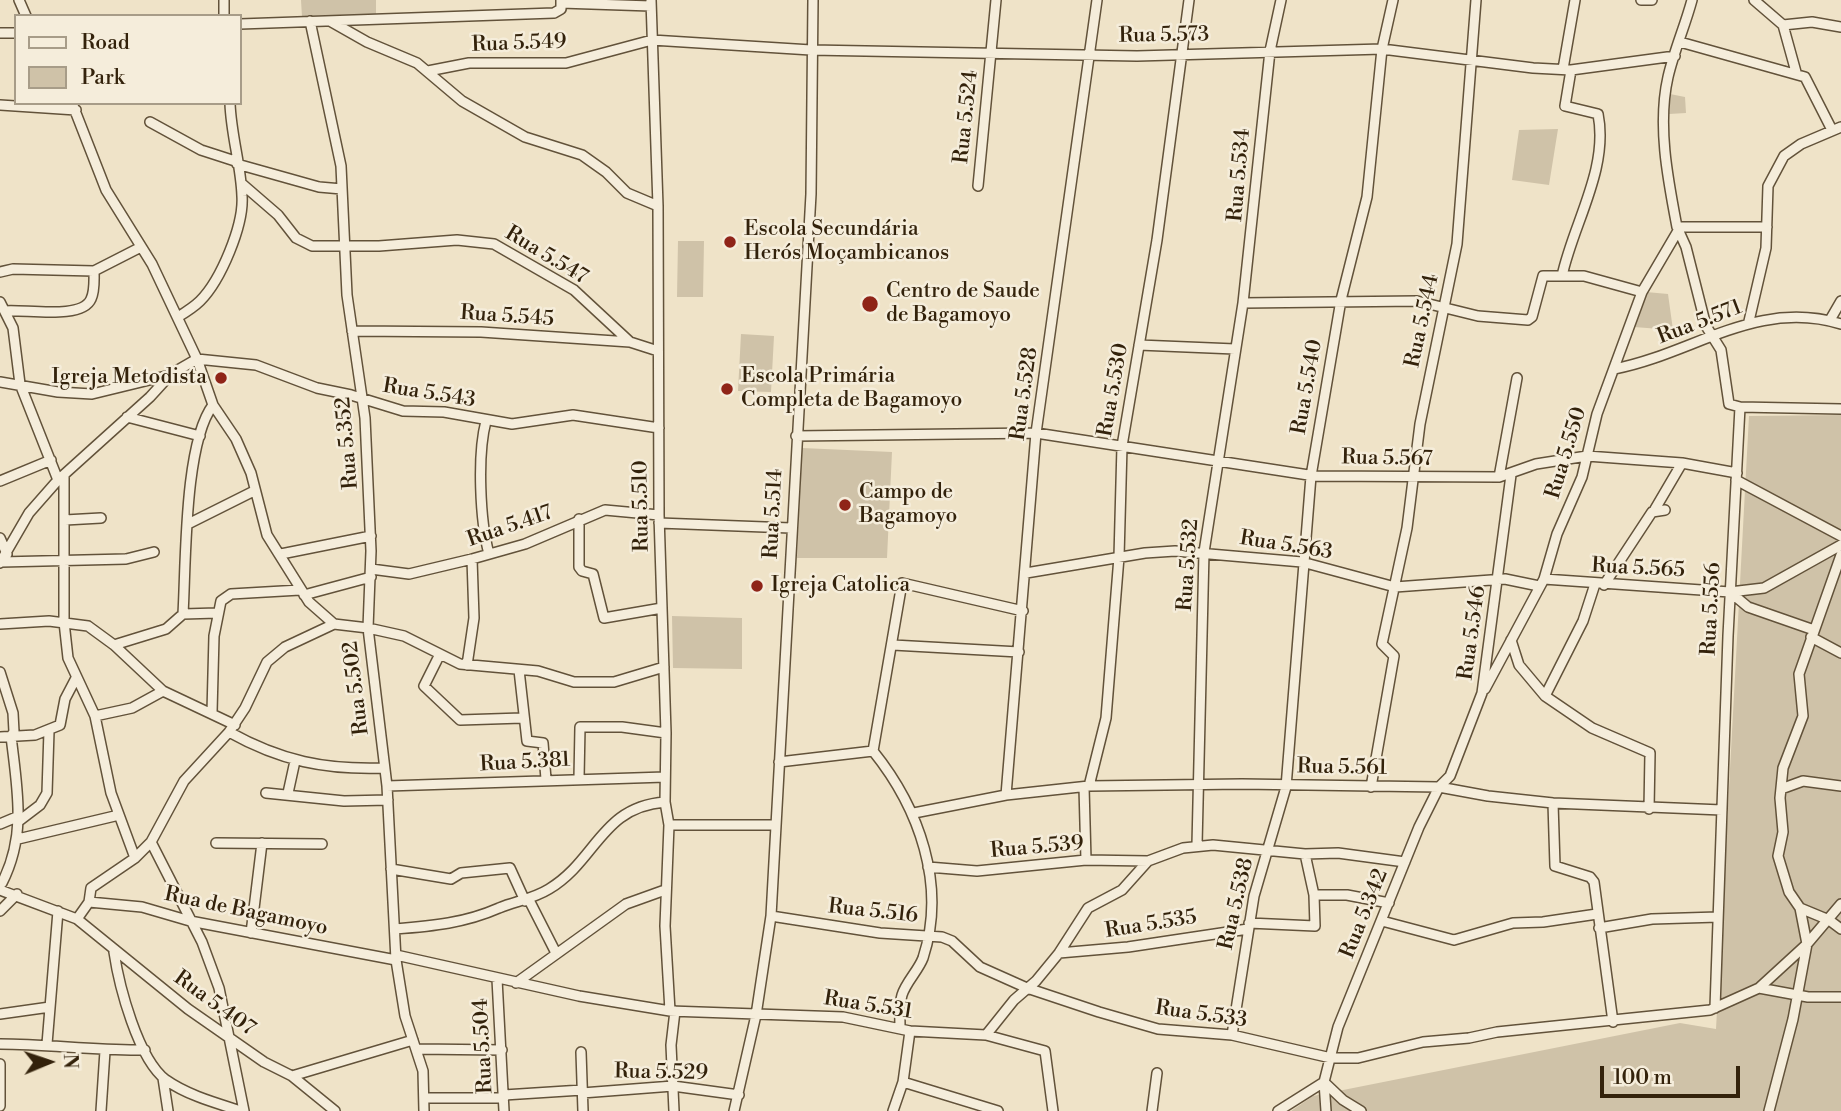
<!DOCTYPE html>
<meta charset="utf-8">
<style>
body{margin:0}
#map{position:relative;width:1841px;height:1111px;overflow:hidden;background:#efe3c8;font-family:"Libre Bodoni",serif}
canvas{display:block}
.legend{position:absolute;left:14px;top:14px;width:228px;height:91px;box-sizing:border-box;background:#f5eddb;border:2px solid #a79c88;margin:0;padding:9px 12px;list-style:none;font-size:21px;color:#33220b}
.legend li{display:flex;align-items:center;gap:14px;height:35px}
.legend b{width:35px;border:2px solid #a79c88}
.north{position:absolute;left:14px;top:1027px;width:70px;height:70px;-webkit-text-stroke:5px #f5eddb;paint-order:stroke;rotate:88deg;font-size:19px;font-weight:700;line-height:28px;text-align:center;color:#33220b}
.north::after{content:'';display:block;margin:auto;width:24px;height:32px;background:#33220b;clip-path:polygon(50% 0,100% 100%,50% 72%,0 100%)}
.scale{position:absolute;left:1600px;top:1066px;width:140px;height:32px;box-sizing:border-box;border:4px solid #33220b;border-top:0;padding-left:9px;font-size:21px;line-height:24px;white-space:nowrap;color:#33220b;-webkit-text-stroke:5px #f5eddb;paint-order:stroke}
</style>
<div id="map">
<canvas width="1841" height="1111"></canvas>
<ul class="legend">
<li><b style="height:9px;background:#f5eddb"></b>Road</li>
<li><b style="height:19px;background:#cfc2a8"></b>Park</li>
</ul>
<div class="north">N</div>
<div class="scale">100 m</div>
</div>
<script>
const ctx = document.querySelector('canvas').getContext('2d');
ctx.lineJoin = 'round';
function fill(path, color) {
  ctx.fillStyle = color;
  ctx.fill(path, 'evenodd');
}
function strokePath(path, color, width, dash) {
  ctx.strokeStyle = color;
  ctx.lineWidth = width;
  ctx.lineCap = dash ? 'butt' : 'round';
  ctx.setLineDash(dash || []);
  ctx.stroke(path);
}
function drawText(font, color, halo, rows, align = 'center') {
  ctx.font = font + ' "Libre Bodoni",serif';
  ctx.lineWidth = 5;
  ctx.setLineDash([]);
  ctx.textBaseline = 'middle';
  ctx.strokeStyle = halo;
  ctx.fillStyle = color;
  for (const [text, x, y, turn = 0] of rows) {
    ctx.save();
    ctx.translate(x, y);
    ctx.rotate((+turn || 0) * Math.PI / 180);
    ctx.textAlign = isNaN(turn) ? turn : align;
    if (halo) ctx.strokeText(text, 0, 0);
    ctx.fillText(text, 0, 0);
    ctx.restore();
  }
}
const green = new Path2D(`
 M301,0H376V16L302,17Z
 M1670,94L1685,97L1686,113L1669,114Z
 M1558,129L1549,185L1512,180L1519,130Z
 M678,241H704L703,297H677Z
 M1646,292L1668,294L1673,330L1634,327Z
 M741,334L774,336L771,392L738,391Z
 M1841,415V1111H1291L1313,1096L1680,1023L1716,1029L1749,416Z
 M802,448L892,452L887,558H797Z
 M672,616L742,618V669L673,668Z`);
const street = new Path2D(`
 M19,0L26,16
 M651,0L658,206L659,515L666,733L665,802L669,825L665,926L670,1011
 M1641,0H1652
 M1754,0L1783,25L1796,72
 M561,3L651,6
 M224,16V0
 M310,21L341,166L347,295L365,418L371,551L368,628L404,636L460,664L538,671L574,682H614L664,667
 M330,21L367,42L417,63L462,101L525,137L582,155L606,172L627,193L658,206
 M240,24L554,13L561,9V0
 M1783,25L1812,22L1841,27
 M0,33H16
 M1680,42L1805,77L1832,130
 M1563,69L1575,0
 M428,71L469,63H566L652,40L811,50L1137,56L1382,49L1533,68L1571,70L1675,56
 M72,103L106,190L152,264L197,359L213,405L236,439L251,473L267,535L309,602L334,624L368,628L387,786L396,960L405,1016L423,1071L424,1111
 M0,105L76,110
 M150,122L201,150L235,161
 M237,164L319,187L342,189
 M241,183L278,215L296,238L312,246H379L457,240L494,244L574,290L630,342
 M978,186L996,0
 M1677,227L1686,247L1706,326L1721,350L1729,404L1740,407L1841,409
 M1677,227C1668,180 1657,125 1668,77C1674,51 1685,26 1692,0
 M1677,227H1767
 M0,272L13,269L94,271L141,247
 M1562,276C1573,224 1609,169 1598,114L1565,106L1571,70
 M0,302L13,328L20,384L58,480
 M1243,303L1417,301L1478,316L1528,320L1532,317L1543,276H1584L1642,292
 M5,311C25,309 82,320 91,299C95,291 94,279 94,271
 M178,317C186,312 194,307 200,301C221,280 244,225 242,196C241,165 231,135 230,103
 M1830,320L1841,301
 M1749,321L1766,248L1768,186L1784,156L1801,144L1841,127
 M352,331L481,332L630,342L658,351
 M1139,345L1235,349
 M1614,369C1693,354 1757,298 1841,324
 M0,382L58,392L92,394L170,375
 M127,417L200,436
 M486,421C477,455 480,521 489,554
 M796,436L1036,433L1315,476L1499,477L1536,464L1587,456L1682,463L1737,473
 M64,475V622L68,658L95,716L111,793L135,858
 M1499,477L1517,378
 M1736,480L1841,536
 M0,481L51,460
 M1655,509L1682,463
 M579,519V567L582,571L593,574L604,618L662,608
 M65,520L101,518
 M659,523L791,528
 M188,524L254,491
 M0,538L7,554
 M281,554L371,536
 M1,562L126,559L154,552
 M0,563L29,513L58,480L150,397L171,374L197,359L256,365L317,388L351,395L403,411L444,412L512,424L573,415L659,428
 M371,569L409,574L472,559L525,544L605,510L659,515
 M1026,573L1145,553L1175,551L1302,562L1395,587L1505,579L1539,586
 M1544,579L1730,592L1764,588L1841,545
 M1604,585L1652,512L1665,510
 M1730,592L1748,607L1814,630
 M304,595L371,577
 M183,614L217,613
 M0,624L49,621L88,626L114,645L163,691L235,725
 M1811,637L1841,653
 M1511,640L1519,665L1545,696L1592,728L1650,753L1649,809
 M114,645L166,629L183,614C186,564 184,443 213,405
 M893,645L1019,652
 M439,656L424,686L460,720L522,718
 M467,665L474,618L472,559
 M519,670L527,741L543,743L546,779
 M0,672L13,713L14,732L11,736C17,789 27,834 2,883
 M1485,689L1544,579L1557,534L1582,477L1597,414L1642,292L1679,229
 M1545,696L1583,621L1595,584
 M212,712L214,636L221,601L231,594L300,590
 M95,716L132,708L163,691
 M229,732C281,761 325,770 384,768
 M0,737L35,735L60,725L65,699L76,678
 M873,751C919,808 947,885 923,958C918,971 906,982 902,995C899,1005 900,1018 900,1028
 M873,751L902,583L1023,611
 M779,762L873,751
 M579,778L580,727H622L666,733
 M387,786L665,777
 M1089,786L1106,718L1119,557L1122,446L1157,240L1189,0
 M1084,787L1086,860
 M1371,787L1394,656L1382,644L1407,528L1420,424L1457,244L1476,0
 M1781,789L1803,781L1841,786
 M266,793L344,801L388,800
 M288,793L295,761
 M1006,795L1036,433L1097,0
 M1553,803L1555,866L1590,877L1594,882L1613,1022
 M914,813L1006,795L1089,786L1242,784L1439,787L1488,796L1553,803L1722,810
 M19,821L40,805L47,793L49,731
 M0,824L19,816
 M669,825H776
 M18,839L119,815
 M151,842L202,942L219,988L244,1111
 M216,843L322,844
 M1197,845L1204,552L1243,303L1270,51L1281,0
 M928,867L977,871L1086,860L1148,861
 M391,869L451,879L461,873L510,868L525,901
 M0,890L77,919L188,1009L264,1062L292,1076L335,1111
 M1314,895H1347L1389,903
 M529,900L556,953
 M89,902L142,907L190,921L396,960
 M1800,908L1829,920L1841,929
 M0,911L17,894
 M771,916L880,933L942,937L952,941L980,967L1027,988L1099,1012L1158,1029L1232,1035L1331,1058H1358L1423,1042L1469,1038L1497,1032L1710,1010L1759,988L1807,944L1800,908L1789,892L1778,856L1783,832L1780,798L1783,768L1803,716L1799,674L1841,555
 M77,919L89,902L91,888L135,858L151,842L184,781L229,732L245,708L267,662L285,647L334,624
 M1382,921L1454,940L1513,923L1543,922L1597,914
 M1249,923L1315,926L1314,895L1305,854
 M1599,928L1652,919L1718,917
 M395,929C433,926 465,923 499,908C516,901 533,899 549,889C597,860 601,807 665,802
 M251,933L262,843
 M114,952C119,986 138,1059 166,1080C187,1095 216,1103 241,1111
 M1059,953L1128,947L1248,929
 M396,955L579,996L670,1011L843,1017L910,1031L986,1035L1045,1051L1053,1111
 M497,979L504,1111
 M516,983L626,904L665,890
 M1759,988L1808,997H1841
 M1715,1008L1728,636L1740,407
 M0,1014L50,1007
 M986,1035L1014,1000L1036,981L1059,953L1088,908L1122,890L1148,861L1183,848L1213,845L1305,854L1338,853L1405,862
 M1232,1035L1254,896L1286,787L1311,476L1341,300L1367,197L1382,49L1393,0
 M0,1044C49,1044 95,1051 145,1050
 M47,1044L58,911
 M417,1049L502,1050
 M581,1052L583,1111
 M0,1064V1106
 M292,1076L413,1040
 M163,1078L168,1111
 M903,1082L998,1111
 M1324,1082L1343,1100L1361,1111
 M1324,1082L1326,1111
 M582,1093L673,1086L739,1095
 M504,1095L582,1090
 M424,1098H504
 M101,1111L105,1051
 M674,1111L671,1045L675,1011
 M734,1111L756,1015L771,916L811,194L813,0
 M893,1111L903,1082L910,1031
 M1152,1111L1157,1073
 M1278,1111L1324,1082L1338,1027L1419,827L1439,787L1450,776L1482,693L1511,475
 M1769,1111L1793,1019L1807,944L1841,904`);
const markers = [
 [730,242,7,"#8f2418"],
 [870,304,9,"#8f2418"],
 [221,378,7,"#8f2418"],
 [727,389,7,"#8f2418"],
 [845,505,7,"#8f2418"],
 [757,586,7,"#8f2418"]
];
const streetNames = [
 ["Rua 5.573",1164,36,-1],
 ["Rua 5.549",519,44,-2],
 ["Rua 5.524",967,117,-84],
 ["Rua 5.534",1240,175,-85],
 ["Rua 5.547",546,256,31],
 ["Rua 5.545",507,317,4],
 ["Rua 5.544",1423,321,-78],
 ["Rua 5.571",1700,323,-21],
 ["Rua 5.540",1308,387,-80],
 ["Rua 5.530",1114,390,-80],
 ["Rua 5.543",429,394,9],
 ["Rua 5.528",1025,394,-82],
 ["Rua 5.352",348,443,-95],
 ["Rua 5.550",1567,453,-73],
 ["Rua 5.567",1387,459,1],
 ["Rua 5.510",642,506,-91],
 ["Rua 5.514",774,514,-87],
 ["Rua 5.417",510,527,-19],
 ["Rua 5.563",1286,546,9],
 ["Rua 5.532",1189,565,-86],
 ["Rua 5.565",1638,569,3],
 ["Rua 5.556",1712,609,-87],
 ["Rua 5.546",1473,633,-82],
 ["Rua 5.502",357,688,-97],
 ["Rua 5.381",525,763,-3],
 ["Rua 5.561",1342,768,1],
 ["Rua 5.539",1037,848,-5],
 ["Rua 5.538",1237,904,-77],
 ["Rua de Bagamoyo",246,912,12],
 ["Rua 5.516",873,912,6],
 ["Rua 5.342",1365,914,-68],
 ["Rua 5.535",1151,925,-9],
 ["Rua 5.407",214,1004,36],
 ["Rua 5.531",868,1006,9],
 ["Rua 5.533",1201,1015,8],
 ["Rua 5.504",484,1046,-93],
 ["Rua 5.529",661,1073,1]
];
const poiNames = [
 ["Escola Secundária",744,230],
 ["Herós Moçambicanos",744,254],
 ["Centro de Saude",886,292],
 ["de Bagamoyo",886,316],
 ["Escola Primária",741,377],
 ["Completa de Bagamoyo",741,401],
 ["Igreja Metodista",207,378,"right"],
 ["Campo de",859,493],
 ["Bagamoyo",859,517],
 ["Igreja Catolica",771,586]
];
fill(green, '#cfc2a8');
strokePath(street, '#62523a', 12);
strokePath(street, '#f5eddb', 9);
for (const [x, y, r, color] of markers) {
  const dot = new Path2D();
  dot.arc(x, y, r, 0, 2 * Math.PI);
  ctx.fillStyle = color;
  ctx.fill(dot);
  strokePath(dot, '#f5eddb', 2.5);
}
drawText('21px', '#33220b', '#f5eddb', streetNames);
drawText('21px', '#33220b', '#f5eddb', poiNames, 'left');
</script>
